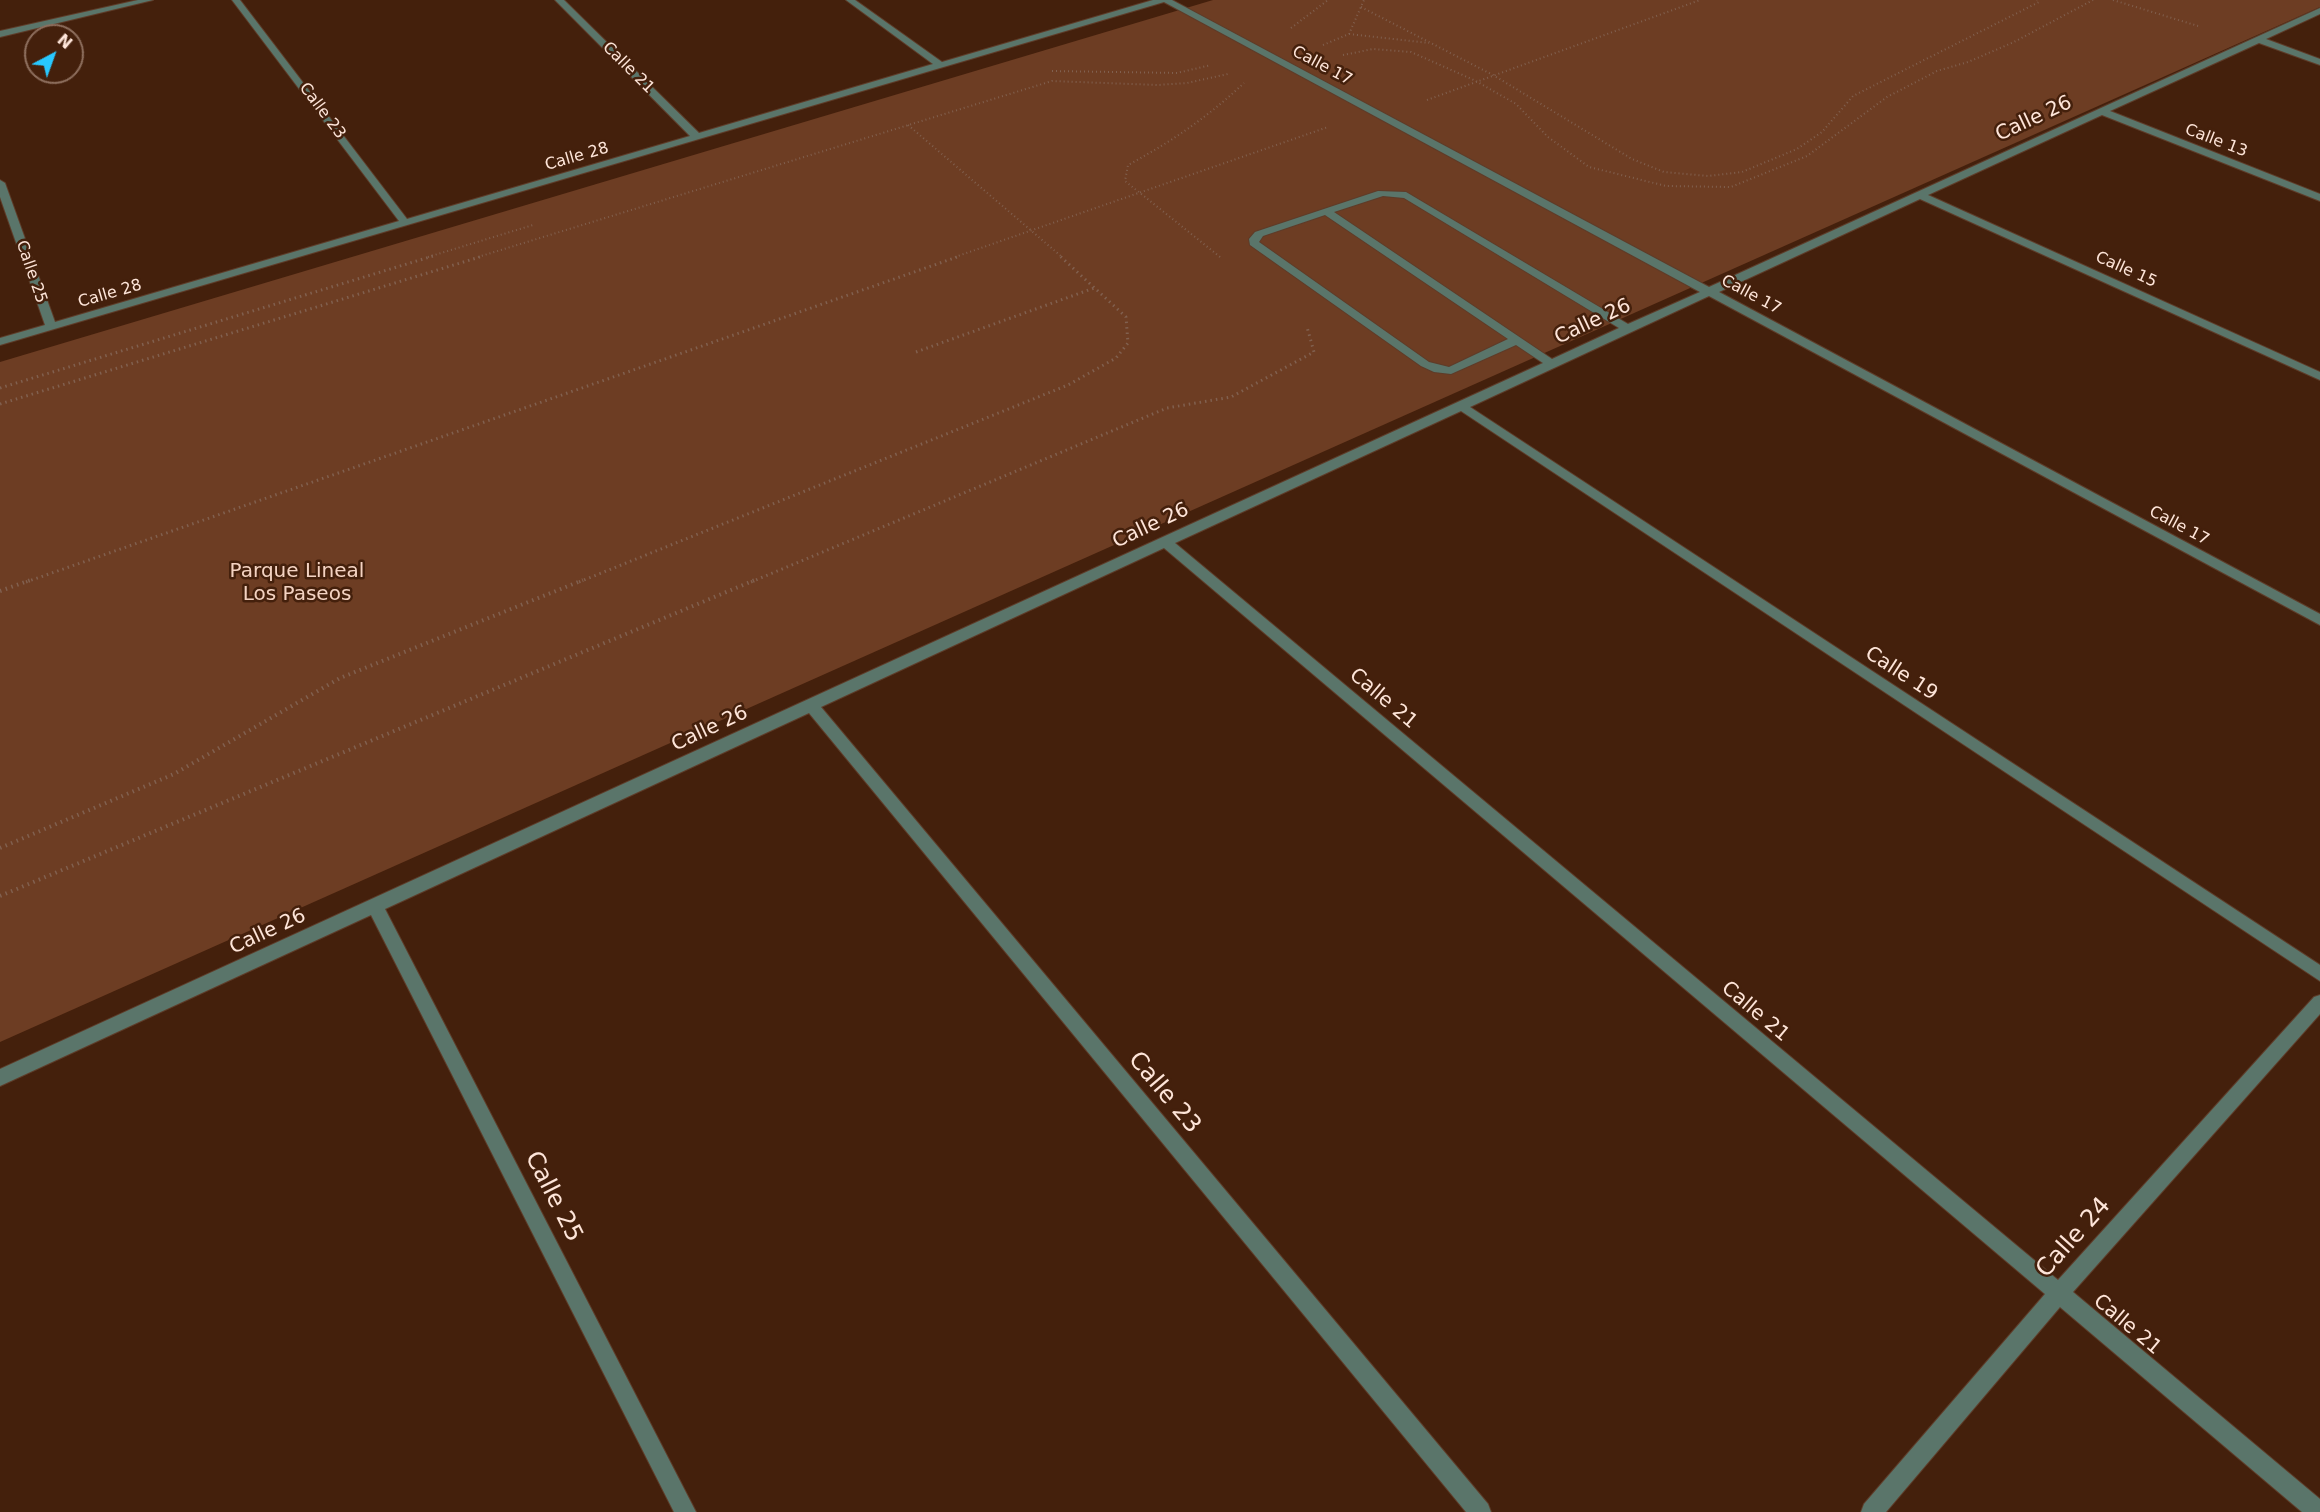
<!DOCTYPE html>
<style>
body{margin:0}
#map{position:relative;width:2320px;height:1512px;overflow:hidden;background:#44200c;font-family:"DejaVu Sans",sans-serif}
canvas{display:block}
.north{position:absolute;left:24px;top:24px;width:60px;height:60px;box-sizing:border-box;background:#44200c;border:2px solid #8e6f5e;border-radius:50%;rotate:41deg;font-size:16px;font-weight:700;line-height:24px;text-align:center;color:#fee5d9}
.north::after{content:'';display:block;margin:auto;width:21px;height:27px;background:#28c8ff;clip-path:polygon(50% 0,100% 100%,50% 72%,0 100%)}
</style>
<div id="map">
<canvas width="2320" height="1512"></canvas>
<div class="north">N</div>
</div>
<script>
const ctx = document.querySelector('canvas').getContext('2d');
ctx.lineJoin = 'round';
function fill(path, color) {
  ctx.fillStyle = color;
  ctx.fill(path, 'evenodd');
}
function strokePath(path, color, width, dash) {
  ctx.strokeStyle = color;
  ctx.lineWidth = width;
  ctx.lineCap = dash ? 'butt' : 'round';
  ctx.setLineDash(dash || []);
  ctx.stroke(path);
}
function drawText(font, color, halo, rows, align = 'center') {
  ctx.font = font + ' "DejaVu Sans",sans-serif';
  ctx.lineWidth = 5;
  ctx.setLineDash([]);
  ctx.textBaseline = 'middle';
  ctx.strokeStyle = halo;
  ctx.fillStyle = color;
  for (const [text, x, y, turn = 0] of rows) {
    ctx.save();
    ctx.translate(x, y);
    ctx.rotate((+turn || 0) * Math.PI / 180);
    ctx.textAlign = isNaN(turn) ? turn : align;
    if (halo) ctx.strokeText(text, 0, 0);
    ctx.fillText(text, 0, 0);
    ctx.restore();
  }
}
const green = new Path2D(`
 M1213,0H2320V7L0,1042V362Z`);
const pathFar2 = new Path2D(`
 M2113,0L2198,26
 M1361,7L1493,75L1632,159L1664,172L1708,176L1742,172L1797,149L1822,132L1853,96L2039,2L2037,0
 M1291,28L1328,0
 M1349,34L1429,43
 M1323,45L1349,34L1364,0
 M1343,55L1373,49L1411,52L1476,81L1516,104L1548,137L1589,167L1666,186L1731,187L1807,156L1887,97L1937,71L1968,62L2014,42L2093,0
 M1052,71L1177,73L1211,65
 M1427,100L1700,0
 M908,125L1062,257
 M428,257L533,225
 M478,257L1052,81L1158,85L1187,83L1228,74
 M955,257L1328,127
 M1220,257L1125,181L1128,165C1171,142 1208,117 1244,83`);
const pathFar1 = new Path2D(`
 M916,352L1097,287
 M0,388L433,256
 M0,404L483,256
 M26,582L960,256
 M579,582L1068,385L1116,358L1128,343L1126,317L1060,256
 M751,582L1167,408L1231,397L1314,352L1307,327`);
const path = new Path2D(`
 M0,591L31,580
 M0,848L174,774L340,678L583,580
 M0,896L755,580`);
const minor = new Path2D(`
 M138,0H153L0,37V31Z
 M232,0H240L407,219L690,136L555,0H564L699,133L933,64L846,0H855L942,62L1153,0H1172L1709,287L2320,8V14L2266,39L2320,59V65L2259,43L2110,111L2320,194V201L2102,115L1928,195L2320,372V380L1920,199L1719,292L2320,614V625L1709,296L1470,407L2320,965V981L1461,411L1175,543L2058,1280L2314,997L2320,995V1014L2073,1292L2320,1499V1512H2302L2060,1307L1886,1512H1861L1864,1504L2045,1294L1164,548L821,707L1488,1504L1491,1512H1466L809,713L385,909L696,1512H674L371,915L0,1086V1069L1543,363L1516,345L1451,374L1434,372L1421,366L1250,245L1249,239L1255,232L1378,191L1406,192L1628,324L1700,292L1164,2L0,345V338L45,325L0,197V180L5,183L55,322L399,221ZM1383,196L1404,198L1619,328L1552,359L1334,212ZM1325,215L1508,339L1449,367L1429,362L1259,242L1263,236Z`);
const farStreetnames = [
 ["Calle 17",1322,66,28],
 ["Calle 21",628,68,45],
 ["Calle 23",322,111,53],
 ["Calle 13",2216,141,21],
 ["Calle 28",577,157,-16],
 ["Calle 15",2126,270,24],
 ["Calle 25",31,272,71],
 ["Calle 28",110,294,-16],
 ["Calle 17",1751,295,28],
 ["Calle 17",2179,526,28]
];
const streetNames = [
 ["Calle 26",2034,119,-25],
 ["Calle 26",1593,322,-25],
 ["Calle 26",1151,526,-25],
 ["Calle 19",1901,674,33],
 ["Calle 21",1383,699,40],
 ["Calle 26",710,729,-25],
 ["Calle 26",268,932,-25],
 ["Calle 21",1755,1012,40],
 ["Calle 21",2127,1325,40]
];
const parkNames = [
 ["Parque Lineal",297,572],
 ["Los Paseos",297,595]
];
const nearStreetnames = [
 ["Calle 23",1164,1093,50],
 ["Calle 25",553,1197,63],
 ["Calle 24",2074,1238,-48]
];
fill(green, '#6d3d23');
strokePath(minor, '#5e3c29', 2);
strokePath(pathFar2, '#81604f', 2, [1, 3]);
strokePath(pathFar1, '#81604f', 3, [1.5, 4]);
strokePath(path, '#81604f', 4, [1.5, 4.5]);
fill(minor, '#5a756a');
drawText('16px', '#fee5d9', '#44200c', farStreetnames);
drawText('20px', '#fee5d9', '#44200c', streetNames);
drawText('20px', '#f4d3c2', '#44200c', parkNames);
drawText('24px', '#fee5d9', '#44200c', nearStreetnames);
</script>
